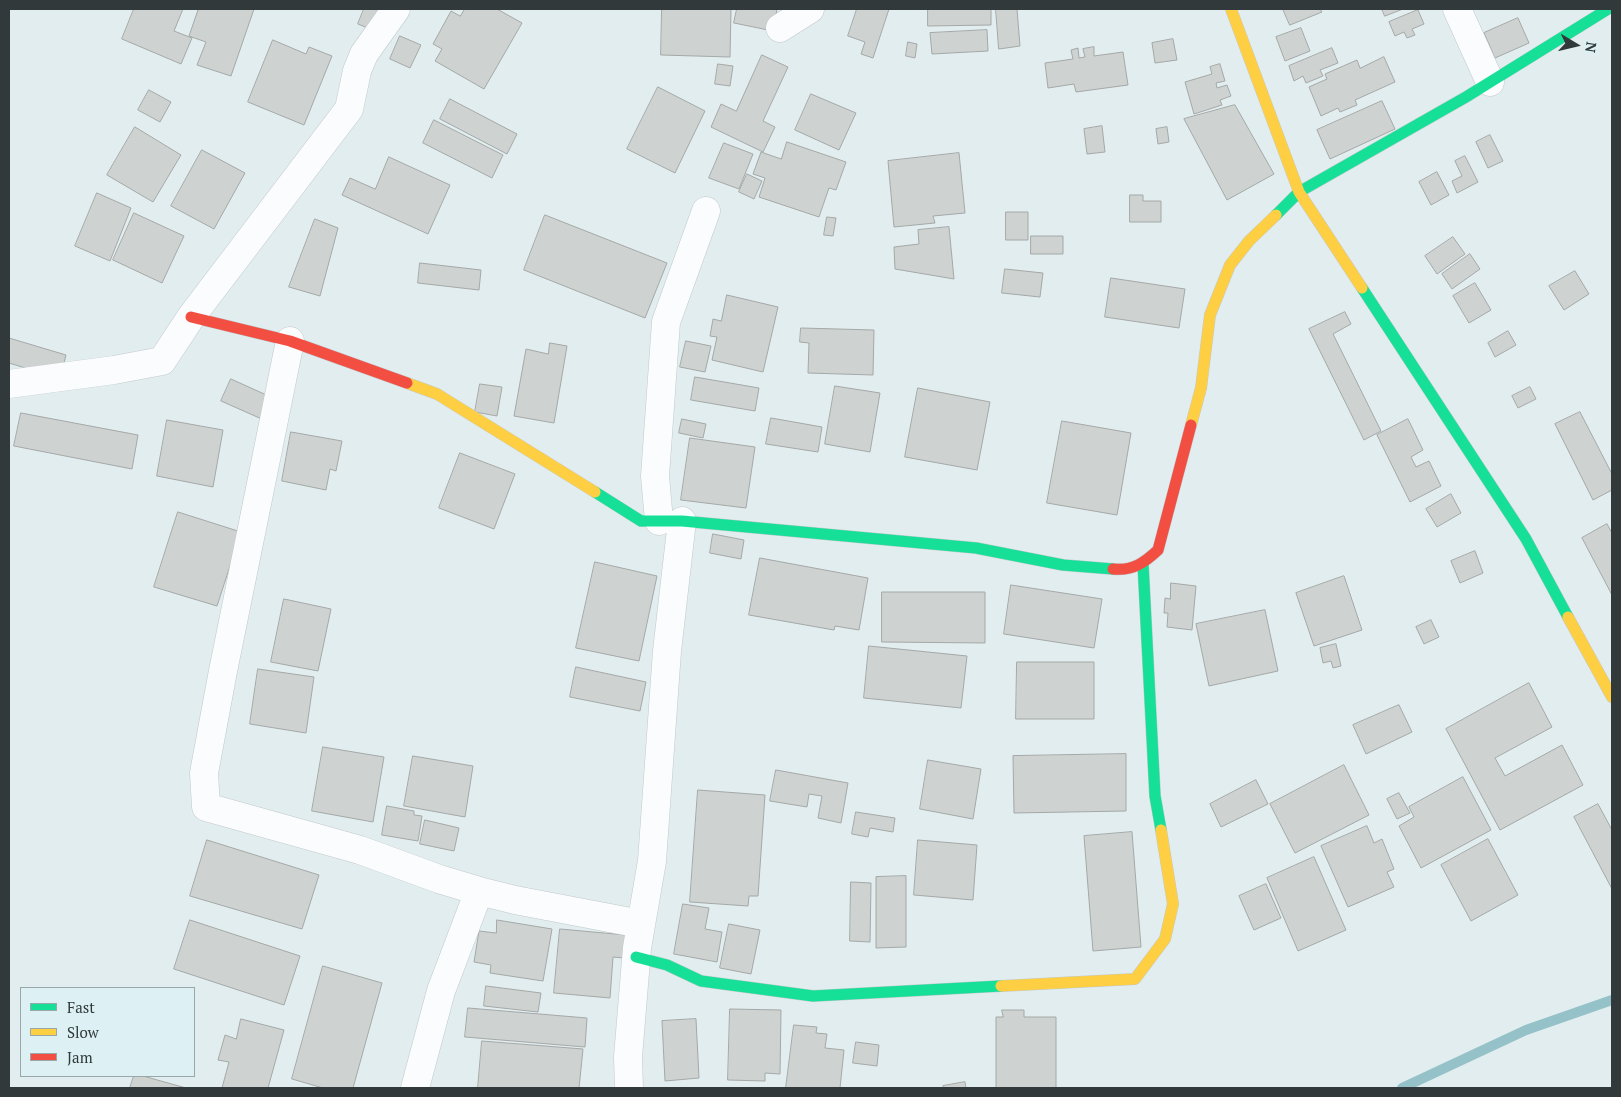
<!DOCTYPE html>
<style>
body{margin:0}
#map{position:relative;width:1621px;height:1097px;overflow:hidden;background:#e2edef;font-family:"PT Serif",serif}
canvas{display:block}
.frame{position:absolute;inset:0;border:10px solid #31393a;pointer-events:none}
.legend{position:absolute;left:20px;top:987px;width:175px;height:90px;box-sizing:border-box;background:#ddf1f4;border:1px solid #98a7aa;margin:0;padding:6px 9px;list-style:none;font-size:15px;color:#31393a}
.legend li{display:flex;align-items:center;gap:10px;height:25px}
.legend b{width:25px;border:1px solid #98a7aa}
.north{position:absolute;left:1551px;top:20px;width:50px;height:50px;-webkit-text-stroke:4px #ddf1f4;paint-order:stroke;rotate:99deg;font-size:14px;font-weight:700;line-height:20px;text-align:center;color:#31393a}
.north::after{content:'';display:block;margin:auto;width:18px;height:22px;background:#31393a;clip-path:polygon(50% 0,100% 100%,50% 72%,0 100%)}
</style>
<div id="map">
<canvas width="1621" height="1097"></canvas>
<div class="frame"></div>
<ul class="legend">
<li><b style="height:6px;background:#16e098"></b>Fast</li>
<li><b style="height:6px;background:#ffcf43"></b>Slow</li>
<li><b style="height:6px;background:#f24e42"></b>Jam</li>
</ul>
<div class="north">N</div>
</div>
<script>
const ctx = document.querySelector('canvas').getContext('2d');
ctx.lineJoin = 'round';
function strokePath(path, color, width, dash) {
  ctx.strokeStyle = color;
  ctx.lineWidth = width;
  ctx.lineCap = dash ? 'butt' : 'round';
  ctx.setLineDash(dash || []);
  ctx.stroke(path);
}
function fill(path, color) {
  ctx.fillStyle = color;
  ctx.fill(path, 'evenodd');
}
const stream = new Path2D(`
 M1402,1088L1526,1030L1612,1000`);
const building = new Path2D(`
 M134,9H183L174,31L192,38L181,64L122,39Z
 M195,9H254L231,76L197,65L206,42L189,36L198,10Z
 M364,9H384L375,31L358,24Z
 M465,9H497L522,23L484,89L435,61L442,49L433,44L451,11L460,16Z
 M662,9H731L730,57L661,55Z
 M737,9H777L773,31L734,23Z
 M857,9H889L873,58L861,54L865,42L848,36Z
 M928,9H991V25L928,26Z
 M996,9H1017L1020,46L999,49Z
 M1283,9H1320L1322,12L1290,25Z
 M1382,9H1403L1385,16Z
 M1418,10L1424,24L1412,29L1415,35L1407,38L1404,32L1395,36L1389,22Z
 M1518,18L1529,43L1495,58L1484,33Z
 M1301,28L1310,51L1285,61L1276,37Z
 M987,30L988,51L932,54L930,33Z
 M400,36L421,45L410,68L390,59Z
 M1173,39L1177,60L1155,63L1152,43Z
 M273,40L306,54L309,47L332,56L304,125L248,102Z
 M908,42L917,44L915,58L906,56Z
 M1094,47V56L1123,52L1128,85L1076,92L1074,84L1048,88L1045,63L1073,59L1071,50L1078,48L1079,58L1085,57L1083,49Z
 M1332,48L1338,63L1320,70L1323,76L1306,83L1303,76L1294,81L1289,66Z
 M762,55L788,67L763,121L775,127L763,152L711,127L721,104L736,111Z
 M1384,57L1395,82L1355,100L1357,105L1340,112L1338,108L1321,116L1309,87L1327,79L1325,74L1357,60L1360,68Z
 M718,64L733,66L730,86L715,84Z
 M1220,64L1225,81L1216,83L1217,88L1227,85L1231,96L1220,100L1222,105L1194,114L1185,82L1212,74L1210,67Z
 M658,87L705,111L675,173L627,149Z
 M149,90L171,102L160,122L138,110Z
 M811,94L856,113L839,150L795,130Z
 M450,99L517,134L507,154L440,119Z
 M1382,101L1395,129L1330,159L1317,130Z
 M1235,105L1274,174L1227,200L1184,119Z
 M434,120L503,155L492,178L423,143Z
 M1102,126L1105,152L1087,154L1084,129Z
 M135,127L181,155L153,202L107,175Z
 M1167,127L1169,142L1158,144L1156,129Z
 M1490,135L1503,161L1488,168L1476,142Z
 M787,142L846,162L836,190L829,188L819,217L759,197L765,178L753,174L761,152L781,159Z
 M724,143L753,154L739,189L709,178Z
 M202,150L245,173L214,229L171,206Z
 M959,153L965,213L933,216L935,223L894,227L888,161Z
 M1465,156L1478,182L1457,193L1452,181L1462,176L1455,161Z
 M389,157L450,185L428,234L342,195L350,178L375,189Z
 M1437,172L1449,195L1431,205L1419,182Z
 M747,174L762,181L754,199L739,192Z
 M97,193L131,208L110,261L75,246Z
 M1130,195H1143V201H1161V222H1130Z
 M1006,212H1028V240H1006Z
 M134,213L184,236L162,283L113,260Z
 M545,215L667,263L645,318L524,270Z
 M827,217L836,218L833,236L824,235Z
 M315,219L338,228L320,296L289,287Z
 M949,227L954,279L895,269L894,247L919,244L918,230Z
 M1031,236H1063V254H1031Z
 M1453,237L1465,254L1437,274L1425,256Z
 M1470,254L1480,269L1452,289L1442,274Z
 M420,263L481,270L479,290L418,283Z
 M1005,269L1043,273L1040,297L1002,293Z
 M1575,271L1589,294L1564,310L1549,286Z
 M1111,278L1185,289L1179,328L1105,317Z
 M1475,283L1491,310L1469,323L1453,296Z
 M727,295L778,307L763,372L712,360L717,337L710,336L713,319L721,321Z
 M1345,312L1351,324L1333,334L1381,431L1364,440L1309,329Z
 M801,328L874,330L873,375L808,373L809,343L800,342Z
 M1508,331L1516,345L1495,357L1488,343Z
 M9,338L66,355L63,367L52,376L9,363Z
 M686,341L711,346L705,372L680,367Z
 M550,343L567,346L554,423L514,416L526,349L548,354Z
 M695,377L759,388L755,411L691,400Z
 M231,379L273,398L264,420L221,401Z
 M480,384L502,387L497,416L475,412Z
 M835,386L880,393L870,452L825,444Z
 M1530,387L1536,399L1518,408L1512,396Z
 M918,388L990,402L977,470L905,457Z
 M1580,412L1612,474V490L1593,500L1555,424Z
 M21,413L138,435L132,469L14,446Z
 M771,418L822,427L818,452L766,444Z
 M682,419L706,424L703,438L679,433Z
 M1408,419L1423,450L1411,457L1416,467L1429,461L1441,486L1410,502L1377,435Z
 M167,420L223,430L213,487L157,476Z
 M1062,421L1131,433L1117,515L1047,503Z
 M291,432L342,441L336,471L330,469L326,490L282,481Z
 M690,438L755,447L746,508L681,500Z
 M460,453L515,474L494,529L439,508Z
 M1451,494L1461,513L1437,527L1426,509Z
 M178,512L241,532L217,606L154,587Z
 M1607,524L1612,533V595L1582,538Z
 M713,534L744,540L741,559L710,553Z
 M1475,551L1483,573L1460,583L1451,561Z
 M760,558L868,578L859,630L835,626L834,630L749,615Z
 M595,562L657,576L639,661L576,648Z
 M1344,576L1362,630L1314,646L1296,593Z
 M1171,583L1196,586L1192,630L1167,627L1168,613H1164L1165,598L1170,599Z
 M1011,585L1102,599L1094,648L1004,634Z
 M882,592H985V643L882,642Z
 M284,599L331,609L318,671L271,662Z
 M1265,610L1278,671L1209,686L1196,624Z
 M1431,620L1439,637L1424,644L1416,627Z
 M1336,644L1341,666L1333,668L1331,661L1323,663L1320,648Z
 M869,646L967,656L961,708L864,698Z
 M1017,662H1094V719H1016Z
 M576,667L646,682L640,711L570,697Z
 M258,669L314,677L306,733L250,724Z
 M1529,683L1552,727L1495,758L1505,776L1562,745L1583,785L1500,830L1446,729Z
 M1399,705L1412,732L1366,754L1353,725Z
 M323,747L384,757L373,822L312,811Z
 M1126,754V811L1014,813L1013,756Z
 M413,756L473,766L465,817L404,806Z
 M928,760L981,769L973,819L920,809Z
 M1344,765L1369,815L1295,853L1270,804Z
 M776,770L848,783L841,823L818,818L822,796L809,794L807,807L770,801Z
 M1463,777L1491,830L1421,868L1399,826L1414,817L1409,807Z
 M1256,780L1268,804L1221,827L1210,804Z
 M698,790L765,795L758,896H749L748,906L690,902Z
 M1399,793L1410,813L1397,819L1387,799Z
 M1598,804L1612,830V889L1574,817Z
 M387,806L414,811V815L422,816L418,841L382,835Z
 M856,812L895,818L893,832L870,828L868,837L852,834Z
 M425,820L459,828L454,851L420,844Z
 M1367,826L1374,843L1382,839L1394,869L1387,872L1394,887L1348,907L1321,846Z
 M1132,832L1141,947L1093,951L1084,836Z
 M1488,839L1518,895L1471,921L1441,865Z
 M207,840L319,875L302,929L190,896Z
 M918,840L977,845L973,900L914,895Z
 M1314,857L1346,930L1298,951L1267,878Z
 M906,876V947L876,948V877Z
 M851,882L871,883L870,942L850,941Z
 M1266,884L1281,918L1254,930L1239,896Z
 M683,904L709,908L705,929L722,932L717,962L674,954Z
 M190,920L300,956L284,1005L174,969Z
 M497,920L552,929L543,981L490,973L491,965L474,962L479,931L496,933Z
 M729,924L760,930L751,974L720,968Z
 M560,929L626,935L624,958L613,957L610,998L554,993Z
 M323,966L382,983L353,1088H323L292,1079Z
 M486,986L541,993L538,1012L484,1006Z
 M468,1008L587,1018L585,1047L465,1037Z
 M730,1009L781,1010L780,1074L765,1073V1081L728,1080Z
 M1002,1010H1024V1017H1056V1088H996V1017H1003Z
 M241,1019L284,1030L268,1088H222L229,1062L218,1060L225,1035L236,1039Z
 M696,1019L699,1078L665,1081L662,1021Z
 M794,1025L817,1027L816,1033L827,1034L825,1048L844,1050L840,1088H786Z
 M482,1041L583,1049L579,1088H478Z
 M856,1042L879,1045L877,1066L853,1063Z
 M134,1076H143L186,1088H130Z
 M965,1082L966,1088H943V1086Z`);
const street = new Path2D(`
 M1457,9L1490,82
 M780,28L810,9
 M290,341L223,671L204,773L206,807L360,850L439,879L479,891L515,900L641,924
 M9,384L114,370L162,361L191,317L349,109L357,71L364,54L396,9
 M659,521L655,476L666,322L706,211
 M415,1088L441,991L479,891
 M629,1088L628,1057L637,948L652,861L667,651L682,521`);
const fast = new Path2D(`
 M1276,215L1299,192L1466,97L1608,9
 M1362,288L1526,539L1568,617
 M595,492L641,521H682L976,548L1063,565L1113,569
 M1143,564L1155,796L1161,830
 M636,957L667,965L701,981L813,996L1001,986`);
const slow = new Path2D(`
 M1231,9L1299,192L1362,288
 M407,383L437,394L595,492
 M1191,425L1201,388L1210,315L1230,265L1249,241L1276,215
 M1568,617L1612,697
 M1001,986L1135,979L1165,939L1173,904L1161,830`);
const jam = new Path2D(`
 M191,317L290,341L407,383
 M1113,569C1133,571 1144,563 1158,550L1191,425`);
strokePath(stream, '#95c2c8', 10);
fill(building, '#ced2d0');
strokePath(building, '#a4a8a6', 1);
strokePath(street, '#c1c9cb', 29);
strokePath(fast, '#c1c9cb', 12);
strokePath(slow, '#c1c9cb', 12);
strokePath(jam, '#c1c9cb', 12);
strokePath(street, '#fbfcfd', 28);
strokePath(fast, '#16e098', 11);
strokePath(slow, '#ffcf43', 11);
strokePath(jam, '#f24e42', 11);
</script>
